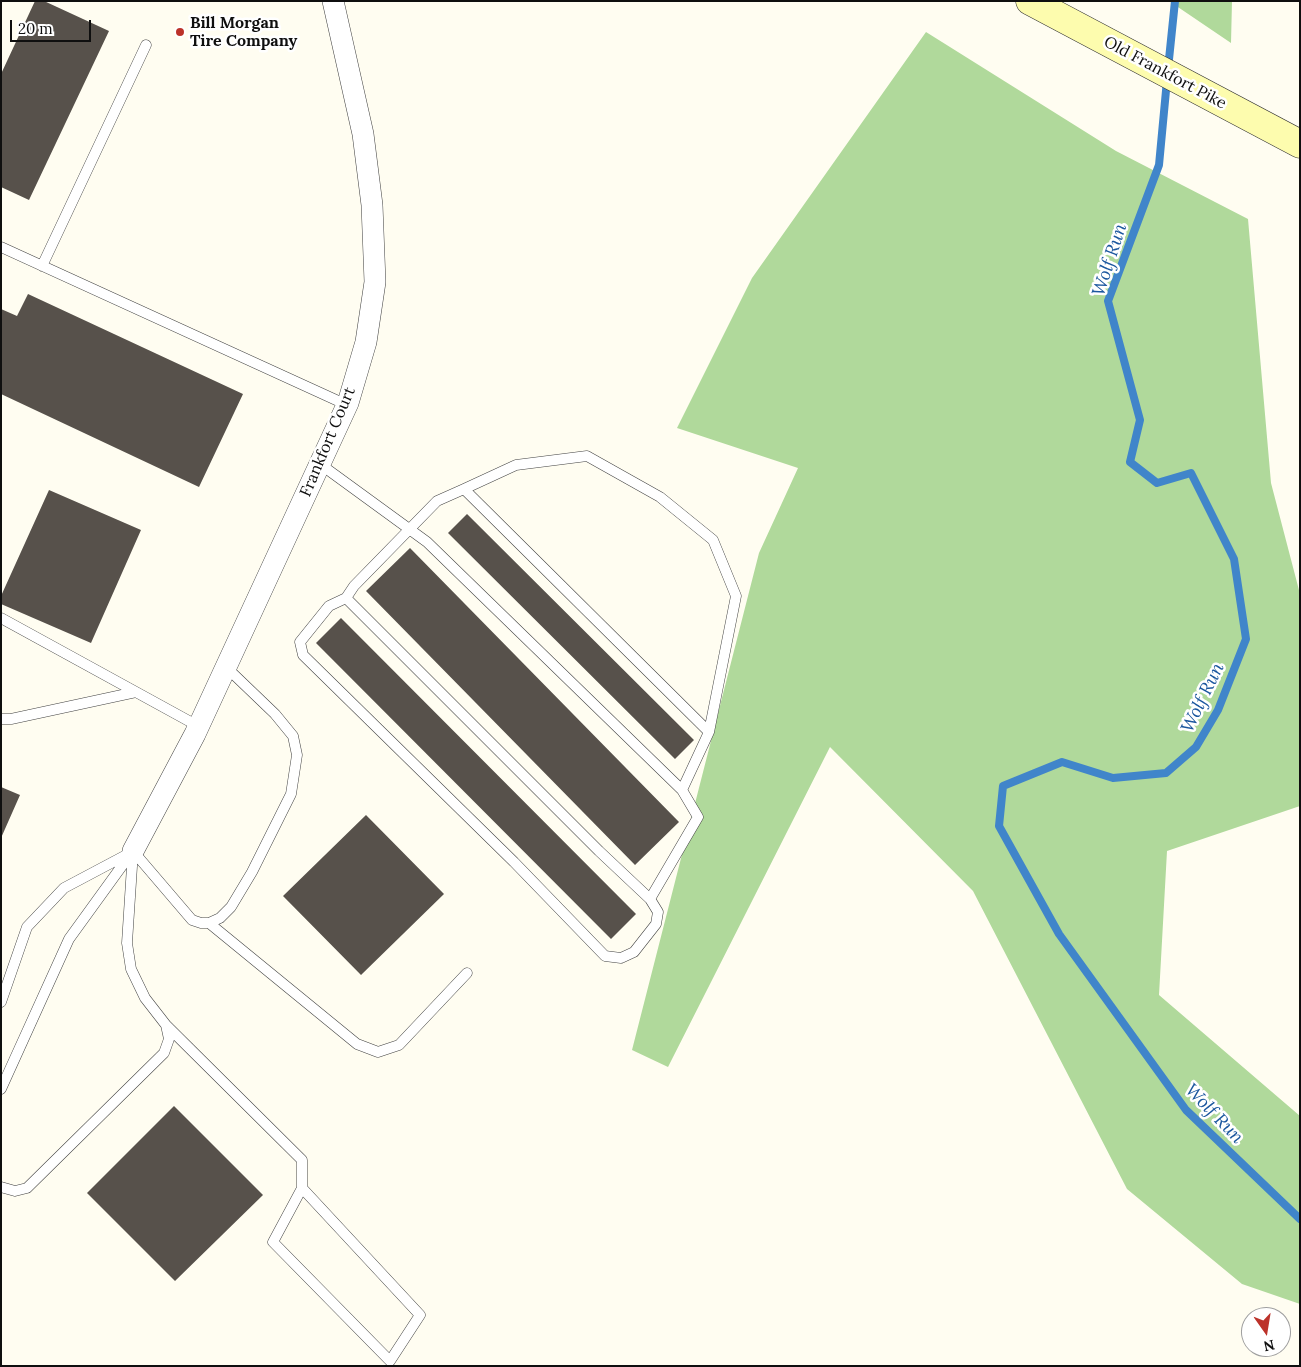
<!DOCTYPE html>
<style>
body{margin:0}
#map{position:relative;width:1301px;height:1367px;overflow:hidden;background:#fffdf1;font-family:Lora,serif}
canvas{display:block}
.frame{position:absolute;inset:0;border:2px solid #0f0f0f;pointer-events:none}
.north{position:absolute;left:1241px;top:1307px;width:50px;height:50px;box-sizing:border-box;background:#fff;border:1px solid #9f9f9f;border-radius:50%;rotate:167deg;font-size:14px;font-weight:700;line-height:20px;text-align:center;color:#0f0f0f}
.north::after{content:'';display:block;margin:auto;width:18px;height:22px;background:#bc322a;clip-path:polygon(50% 0,100% 100%,50% 72%,0 100%)}
.scale{position:absolute;left:10px;top:20px;width:81px;height:22px;box-sizing:border-box;border:2px solid #0f0f0f;border-top:0;padding-left:6px;font-size:15px;line-height:18px;white-space:nowrap;color:#0f0f0f;-webkit-text-stroke:4px #fff;paint-order:stroke}
</style>
<div id="map">
<canvas width="1301" height="1367"></canvas>
<div class="frame"></div>
<div class="north">N</div>
<div class="scale">20 m</div>
</div>
<script>
const ctx = document.querySelector('canvas').getContext('2d');
ctx.lineJoin = 'round';
function fill(path, color) {
  ctx.fillStyle = color;
  ctx.fill(path, 'evenodd');
}
function strokePath(path, color, width, dash) {
  ctx.strokeStyle = color;
  ctx.lineWidth = width;
  ctx.lineCap = dash ? 'butt' : 'round';
  ctx.setLineDash(dash || []);
  ctx.stroke(path);
}
function drawText(font, color, halo, rows, align = 'center') {
  ctx.font = font + ' Lora,serif';
  ctx.lineWidth = 5;
  ctx.setLineDash([]);
  ctx.textBaseline = 'middle';
  ctx.strokeStyle = halo;
  ctx.fillStyle = color;
  for (const [text, x, y, turn = 0] of rows) {
    ctx.save();
    ctx.translate(x, y);
    ctx.rotate((+turn || 0) * Math.PI / 180);
    ctx.textAlign = isNaN(turn) ? turn : align;
    if (halo) ctx.strokeText(text, 0, 0);
    ctx.fillText(text, 0, 0);
    ctx.restore();
  }
}
const forest = new Path2D(`
 M1169,1H1232L1231,43Z
 M926,32L1116,151L1248,219L1271,483L1300,594V806L1167,851L1159,995L1300,1116V1304L1242,1284L1127,1189L973,891L830,747L668,1067L632,1050L759,553L798,468L677,428L752,278Z`);
const stream = new Path2D(`
 M1168,69L1175,1
 M1167,80L1159,165L1108,301L1140,420L1130,462L1157,483L1191,473L1234,559L1246,639L1218,710L1196,747L1166,773L1113,778L1062,762L1003,786L999,826L1059,934L1186,1110L1300,1219`);
const building = new Path2D(`
 M35,1H44L109,31L29,200L1,187V74Z
 M28,294L243,394L199,487L1,394V309L17,316Z
 M49,490L141,530L91,643L1,604V596Z
 M467,514L694,740L675,759L448,533Z
 M410,548L679,822L635,865L366,591Z
 M341,618L636,914L611,939L316,643Z
 M1,787L20,795L1,838Z
 M366,815L444,894L361,975L283,896Z
 M174,1106L263,1195L175,1281L87,1193Z`);
const service = new Path2D(`
 M1,247L347,405
 M42,266L146,45
 M320,464L427,542L682,790L709,732L464,489L437,501L354,586L346,598L599,851L650,899L698,817L682,790
 M464,489L516,465L587,456L660,497L713,540L736,596L709,732
 M346,598L329,606L300,642L303,655L514,862L605,956L621,958L634,952L656,924L658,912L650,899
 M1,618L198,726
 M1,719H11L136,692
 M133,851L192,920L201,923H209L220,918L231,907L252,872L291,794L297,755L293,736L275,714L226,667
 M209,923L357,1044L378,1052L399,1045L467,973
 M1,1002L27,927L64,888L130,853
 M166,1025L302,1160V1188L273,1242L390,1361L420,1315L302,1188
 M1,1089L69,939L132,852
 M1,1187L15,1191L27,1188L164,1053L169,1039L166,1025L145,998L131,969L127,943L133,851`);
const minor = new Path2D(`
 M133,851L195,734L348,403L366,342L375,282L372,205L363,134L333,1`);
const secondary = new Path2D(`
 M1030,1L1300,144`);
const markers = [
 [180,32,5,"#bc322a"]
];
const poiNames = [
 ["Bill Morgan",190,23],
 ["Tire Company",190,41]
];
const streetNames = [
 ["Old Frankfort Pike",1165,73,28],
 ["Frankfort Court",328,442,-67]
];
const waterNames = [
 ["Wolf Run",1110,260,-72],
 ["Wolf Run",1203,698,-64],
 ["Wolf Run",1214,1114,46]
];
fill(forest, '#b0d99b');
strokePath(stream, '#4085ca', 8);
fill(building, '#57514b');
strokePath(service, '#424242', 11);
strokePath(minor, '#424242', 22);
strokePath(secondary, '#313131', 29);
strokePath(service, '#fff', 10);
strokePath(minor, '#fff', 21);
strokePath(secondary, '#fdfcae', 28);
for (const [x, y, r, color] of markers) {
  const dot = new Path2D();
  dot.arc(x, y, r, 0, 2 * Math.PI);
  ctx.fillStyle = color;
  ctx.fill(dot);
  strokePath(dot, '#fff', 2);
}
drawText('bold 16px', '#0f0f0f', '#fff', poiNames, 'left');
drawText('16px', '#0f0f0f', '#fff', streetNames);
drawText('italic 18px', '#1b579e', '#fff', waterNames);
</script>
